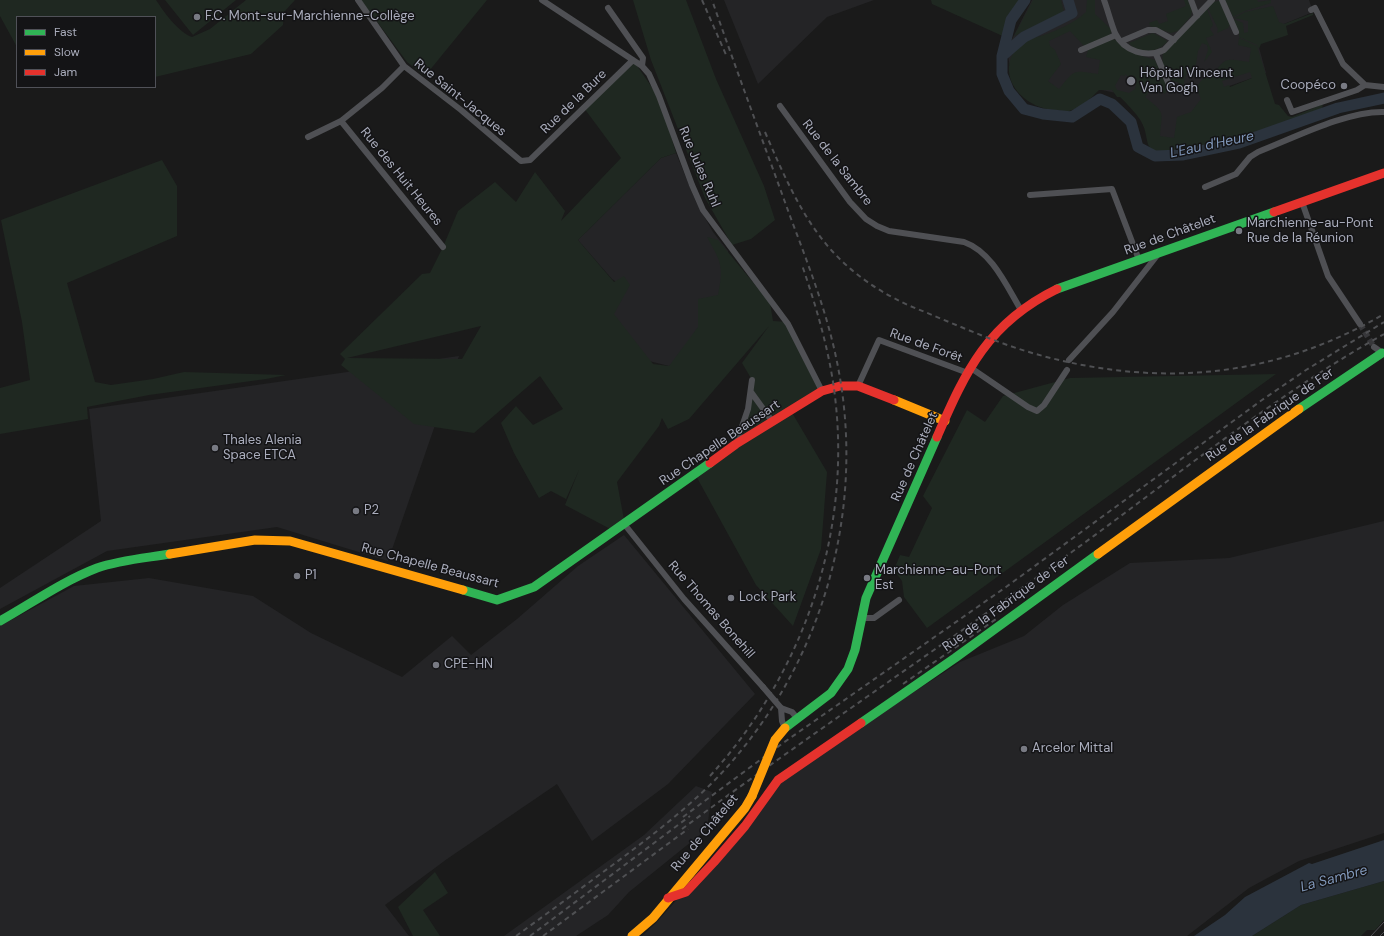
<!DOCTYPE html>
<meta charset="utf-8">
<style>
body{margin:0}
#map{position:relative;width:1384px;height:936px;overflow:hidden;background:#1a1a1a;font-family:"DM Sans",sans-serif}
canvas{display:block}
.legend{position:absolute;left:16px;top:16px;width:140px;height:72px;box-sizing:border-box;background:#141416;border:1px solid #505158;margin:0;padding:5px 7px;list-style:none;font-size:12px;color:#aaadbc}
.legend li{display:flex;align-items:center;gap:8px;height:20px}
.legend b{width:20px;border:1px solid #505158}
</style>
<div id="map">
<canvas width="1384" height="936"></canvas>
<ul class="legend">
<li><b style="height:5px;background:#30b455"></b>Fast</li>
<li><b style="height:5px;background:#ff9f0a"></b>Slow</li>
<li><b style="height:5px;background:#e5322d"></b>Jam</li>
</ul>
</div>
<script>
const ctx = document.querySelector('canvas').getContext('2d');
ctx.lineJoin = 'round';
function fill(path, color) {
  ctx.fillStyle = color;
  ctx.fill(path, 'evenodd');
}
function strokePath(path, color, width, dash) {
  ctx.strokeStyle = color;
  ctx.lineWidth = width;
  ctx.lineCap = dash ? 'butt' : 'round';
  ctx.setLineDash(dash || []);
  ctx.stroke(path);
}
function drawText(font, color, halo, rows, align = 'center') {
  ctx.font = font + ' "DM Sans",sans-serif';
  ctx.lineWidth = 3;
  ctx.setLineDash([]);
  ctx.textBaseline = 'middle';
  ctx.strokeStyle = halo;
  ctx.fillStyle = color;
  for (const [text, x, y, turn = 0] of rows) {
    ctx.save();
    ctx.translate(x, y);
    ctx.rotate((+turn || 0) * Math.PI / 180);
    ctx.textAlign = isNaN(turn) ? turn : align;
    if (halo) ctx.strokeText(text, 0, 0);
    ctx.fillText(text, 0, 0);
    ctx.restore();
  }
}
const built = new Path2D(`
 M724,0H874L827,17L758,84Z
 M1032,0H1309L1313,12L1284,24L1258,44L1266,73L1207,94L1199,138L1157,151L1133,106L1121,94L1097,89L1077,99L1010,68L1007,49Z
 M676,153L696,202L713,232L728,251L732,276L678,360L669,366L645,360L610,317L625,288L612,279L578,240L661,158Z
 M459,356L388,561L277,527L107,551L0,609V588L101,521L89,409Z
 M1384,521V833L1299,861L1249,888L1187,936H642L656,923L717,855L770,790L825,750L960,662L1024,636L1063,605L1130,563L1229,558Z
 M624,535L755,694L668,784L592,841L557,784L447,859L385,905L409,936H0V626L74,586L149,578L253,596L311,633L402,677L452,636L471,655L517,619L578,566Z
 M696,786L712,792L707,829L629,892L608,915L576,936H504L644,835Z`);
const green = new Path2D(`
 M0,0H156C164,12 178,32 192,37L210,29L246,0H295L284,12L283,25L251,54L155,77V17H17V47L0,16Z
 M165,0H236L193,35Z
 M361,0H487L425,76L407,62Z
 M633,0H686L716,79L764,186L775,220L751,239L732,245L705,198L651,60Z
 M931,0H1024L1007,38L932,4Z
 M1033,0H1061L1064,12L1014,36Z
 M1087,0H1095V14L1112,30L1109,37L1084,46L1070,31L1049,41L1050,46L1055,50L1061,64L1048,81L1059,89C1075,69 1073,70 1098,74L1100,60L1086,57L1088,50L1112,39L1119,41L1139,55L1155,60L1168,89L1165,94L1153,86L1145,97C1166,114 1162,110 1160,136L1174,138L1177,117L1191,112L1201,99L1196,87L1206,75L1211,77C1226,57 1224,58 1249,62L1251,48L1238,45L1239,38L1257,46L1275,104L1279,105L1288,116L1292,117L1323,104L1322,109L1258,132L1170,154C1139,151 1152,141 1141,121C1135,112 1128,105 1120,97H1117L1112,90H1099C1090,99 1082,108 1069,111C1066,112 1061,111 1057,110C1024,110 992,75 1019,45C1025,38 1036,38 1044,35C1060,29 1074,23 1086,12ZM1250,72L1252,78L1230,87L1229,85L1224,87L1222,81ZM1125,74L1136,84L1135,89L1129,93L1117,90L1115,86L1121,75L1125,76Z
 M1184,0H1188L1192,10L1191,16L1178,31L1171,33L1150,26L1149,23L1157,20L1159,24L1168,21L1166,14L1186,6Z
 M1225,0H1257L1258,2L1271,0V3L1245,11L1233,17Z
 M1219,1L1221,3L1230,24L1228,28L1217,33L1218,29L1208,8L1214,2Z
 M1273,6L1279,22L1284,24L1313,13V15L1286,26L1288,35L1261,44L1259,49L1257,45L1239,37V33L1233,19L1243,23L1244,33L1248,32V21L1234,18L1245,12Z
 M1207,9L1213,25L1210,29L1214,35L1206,38L1212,52L1204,62L1208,50L1207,45L1202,43L1198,51L1196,64L1186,75L1182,90L1178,82C1166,83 1161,63 1163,53Z
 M1153,33L1166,40L1167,42C1157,53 1138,55 1129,43Z
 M633,60L660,99L676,153L661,158L578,240L614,282L624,276L630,285L614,314L653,364L669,366L698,327V299L718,295C724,266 721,262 707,237L718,240L770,303L773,321L786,322L822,391L791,411L827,472L821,549L793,626L756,585L695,474L738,443L752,380L742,363L769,326L689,419L668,429L662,418L659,426L617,482L625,525L616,532L565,505L579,470L566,499L551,491L539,498L514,453L501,423L516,406L533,425L563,409L540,376L474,433L414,424L341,365L345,359L340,354L422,274L430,273L443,247L458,211L495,182L516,202L535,172L565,211L561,221L621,158L584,108ZM481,326L462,359L347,358Z
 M162,160L177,186V236L67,283L95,382L111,385L153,379L184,372L286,375L266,379L149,395L87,407L88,419L0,434V388L30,380L22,322L1,220Z
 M1276,374L927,628L904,597L902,581L894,570L900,555L909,557L932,508L923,496L967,410L985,422L1003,396L1070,378Z
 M435,872L448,893L423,910L440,936H413L398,907Z
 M1384,881V920L1375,930H1367L1361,936H1252L1301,905Z`);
const water = new Path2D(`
 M1384,840V881L1301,905L1252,936H1194L1225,915L1245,897L1309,863L1312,864Z`);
const river = new Path2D(`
 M1025,0L1011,20L1002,56V74L1009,91L1024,109L1043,114L1072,117L1100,99L1112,104L1131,122L1138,147L1155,156L1182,155L1239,143L1338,108L1384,98
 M1002,56L1024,37L1072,13L1068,0`);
const streetTunnel = new Path2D(`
 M1360,324L1374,347`);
const street = new Path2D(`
 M358,0L404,66L461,110L521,161L530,160L633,60
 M542,0L642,66L649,74L659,96L692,185L703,210L788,324L822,391
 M1104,0C1108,11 1111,23 1115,33C1124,52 1147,58 1164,50L1212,0
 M1191,0L1197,16
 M1222,0L1236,32
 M608,8L643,58L642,66
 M1311,10L1315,8L1343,64L1365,85
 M1122,41L1148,30H1156L1174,40
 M1081,50L1116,35
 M1156,54L1170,87
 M1287,100L1292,112L1357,90L1365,85L1384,87
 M780,106L850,202L866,219L877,226L889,231L964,242C992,252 1006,285 1021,310
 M341,121L443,247
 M308,137L341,121L382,88L404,66
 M1205,187L1236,174L1250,157L1258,152C1294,138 1346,111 1384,112
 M1030,195L1112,189L1139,260
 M1302,202L1328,276L1360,324
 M1374,347L1384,354
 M1069,360L1113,312L1159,253
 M971,368L1028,407L1037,411L1044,405L1067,370
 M858,386L879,340L968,373
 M751,392L772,421
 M736,444L748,409L752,380
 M625,525L684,599L763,687
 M862,618H874L899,600
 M785,728L782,721L781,708L792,712L797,718`);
const fast = new Path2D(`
 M1057,289L1274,212
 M1299,409L1382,353
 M463,590L497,600L534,587L710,463
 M0,621C32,603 63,581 97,568C120,560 146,558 170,554
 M861,723L955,658L1098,554
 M785,728L831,693L848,669L855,650L866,598L937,437`);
const slow = new Path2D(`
 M894,400L945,421
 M170,554L255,540L290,541L463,590
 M1098,554L1299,409
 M632,936L653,918L745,808L752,796`);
const jam = new Path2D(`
 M1274,212L1384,173
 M937,437C966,370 988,323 1057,289
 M710,463L736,444L822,391L840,386H858L894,400
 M668,898L686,892L714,862L745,826L778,780L861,723`);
const tram = new Path2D(`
 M1371,936L1384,922
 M1380,936L1384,932`);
const rail = new Path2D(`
 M702,0L727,57
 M765,132C800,213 825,267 910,306C953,323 997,344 1043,356C1163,388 1276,377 1384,314
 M903,684L999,617
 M710,776C806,670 855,525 833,382C827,343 815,303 802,265
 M683,817L783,743L1006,587L1262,400L1306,370L1384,322
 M682,829C809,735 941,647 1069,554C1173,479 1272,397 1384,334
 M516,936C552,910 587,884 622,858C654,834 686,809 714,781C821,671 868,512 837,362C827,312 808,264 790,216C764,144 737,72 712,0
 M530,936L690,816
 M543,936L688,829`);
const streetBridge = new Path2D(`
 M763,687L781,708`);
const slowBridge = new Path2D(`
 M752,796L775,740L785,728`);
const markers = [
 [197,17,4,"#787a83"],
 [1131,81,5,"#787a83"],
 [1344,86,4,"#787a83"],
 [1239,231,4,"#787a83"],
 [215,448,4,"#787a83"],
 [356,511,4,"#787a83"],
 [297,576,4,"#787a83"],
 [867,578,4,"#787a83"],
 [731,598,4,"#787a83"],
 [436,665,4,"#787a83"],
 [1024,749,4,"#787a83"]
];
const poiNames = [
 ["F.C. Mont-sur-Marchienne-Collège",205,17],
 ["Hôpital Vincent",1140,74],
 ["Van Gogh",1140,89],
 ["Coopéco",1336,86,"right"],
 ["Marchienne-au-Pont",1247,224],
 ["Rue de la Réunion",1247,239],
 ["Thales Alenia",223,441],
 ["Space ETCA",223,456],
 ["P2",364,511],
 ["Marchienne-au-Pont",875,571],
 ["Est",875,586],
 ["P1",305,576],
 ["Lock Park",739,598],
 ["CPE-HN",444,665],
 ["Arcelor Mittal",1032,749]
];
const streetNames = [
 ["Rue Saint-Jacques",460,98,39],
 ["Rue de la Bure",574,102,-44],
 ["Rue de la Sambre",837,163,52],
 ["Rue Jules Ruhl",699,167,67],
 ["Rue des Huit Heures",401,177,51],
 ["Rue de Châtelet",1170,235,-20],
 ["Rue de Forêt",926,346,20],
 ["Rue de la Fabrique de Fer",1270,415,-35],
 ["Rue Chapelle Beaussart",720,443,-34],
 ["Rue de Châtelet",915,457,-66],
 ["Rue Chapelle Beaussart",430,566,15],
 ["Rue de la Fabrique de Fer",1006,604,-36],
 ["Rue Thomas Bonehill",711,610,49],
 ["Rue de Châtelet",705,833,-50]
];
const waterNames = [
 ["L'Eau d'Heure",1212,145,-12],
 ["La Sambre",1334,879,-15]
];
fill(built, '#242426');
fill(green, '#1f2821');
fill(water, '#2b333d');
strokePath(river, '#2b333d', 11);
strokePath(streetTunnel, '#37373a', 6, [6, 3]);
strokePath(street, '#4f5054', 6);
strokePath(fast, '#30b455', 9);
strokePath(slow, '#ff9f0a', 9);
strokePath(jam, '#e5322d', 9);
strokePath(tram, '#4f5053', 1);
strokePath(rail, '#4f5053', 2, [5, 4]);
strokePath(streetBridge, '#4f5054', 6);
strokePath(slowBridge, '#ff9f0a', 9);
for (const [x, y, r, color] of markers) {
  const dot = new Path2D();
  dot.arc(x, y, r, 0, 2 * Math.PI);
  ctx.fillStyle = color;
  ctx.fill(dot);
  strokePath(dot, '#141416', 1.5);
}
drawText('13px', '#aaadbc', '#141416', poiNames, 'left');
drawText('13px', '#aaadbc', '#141416', streetNames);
drawText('italic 14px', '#7f96b8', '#141416', waterNames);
</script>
